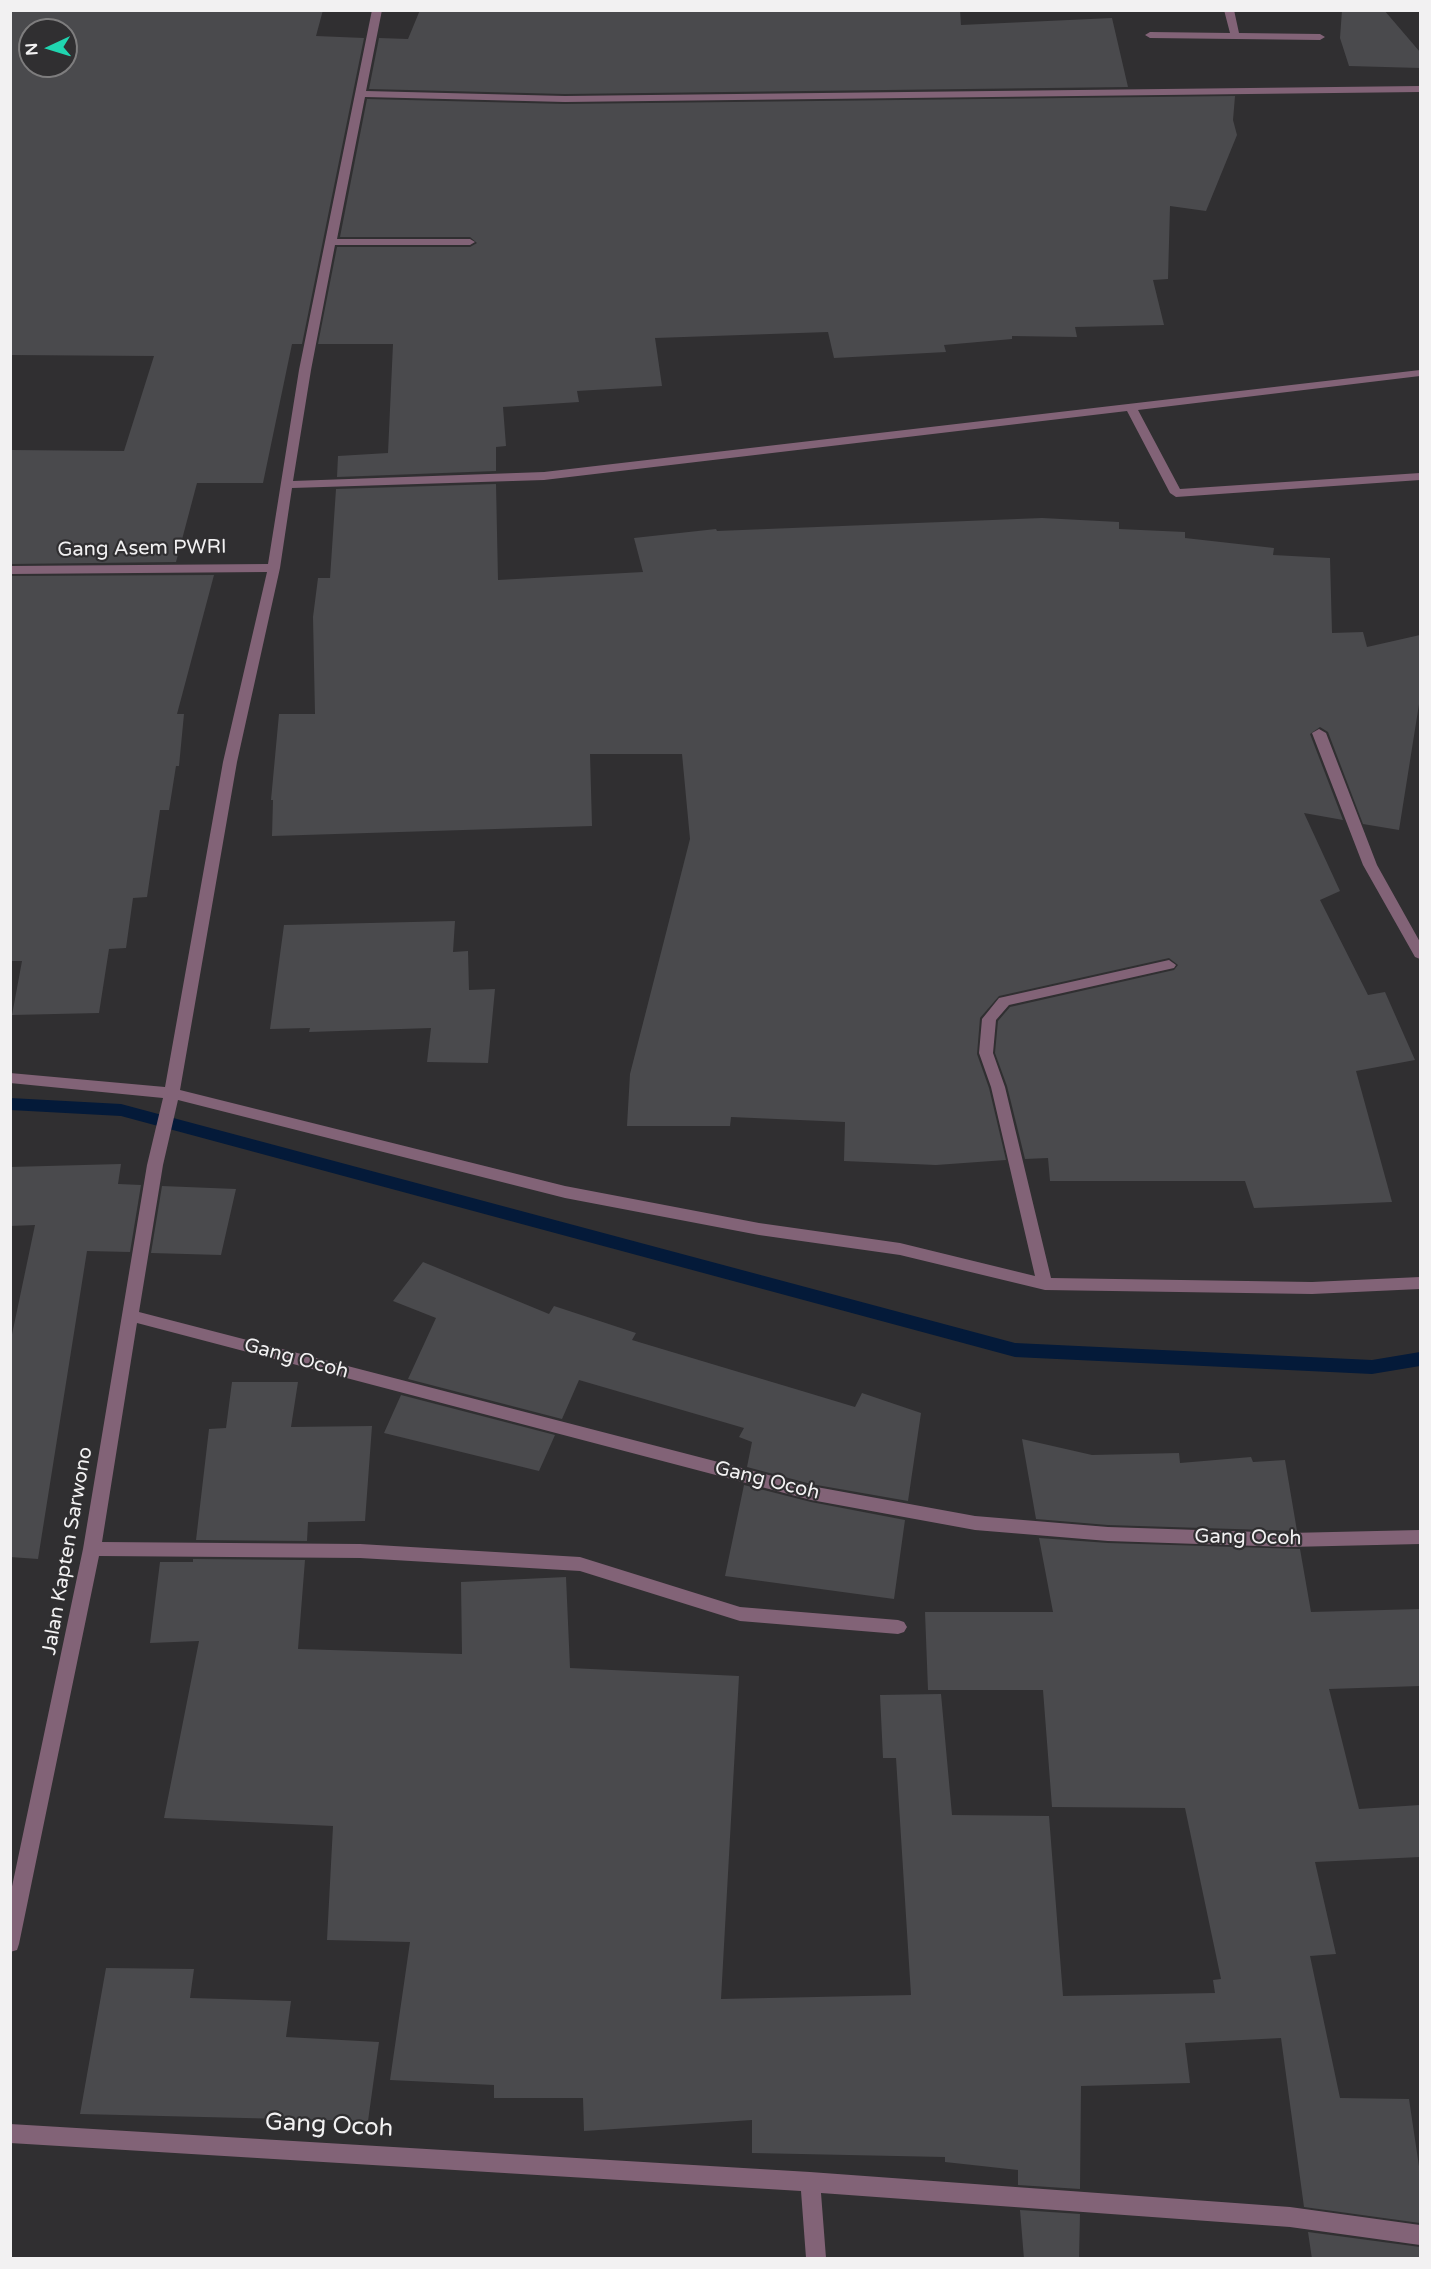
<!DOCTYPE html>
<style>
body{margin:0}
#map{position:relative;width:1431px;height:2269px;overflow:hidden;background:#302f31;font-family:"Varela Round",sans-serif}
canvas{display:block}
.frame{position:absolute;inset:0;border:12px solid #f2f1f2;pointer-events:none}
.north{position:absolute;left:18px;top:18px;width:60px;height:60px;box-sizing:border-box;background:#302f31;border:2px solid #7e7d7e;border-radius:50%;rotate:266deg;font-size:16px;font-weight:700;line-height:24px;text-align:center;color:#f2f1f2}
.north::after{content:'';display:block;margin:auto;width:21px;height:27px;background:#20d5b0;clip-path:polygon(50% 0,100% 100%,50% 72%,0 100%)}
</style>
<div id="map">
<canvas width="1431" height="2269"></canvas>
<div class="frame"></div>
<div class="north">N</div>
</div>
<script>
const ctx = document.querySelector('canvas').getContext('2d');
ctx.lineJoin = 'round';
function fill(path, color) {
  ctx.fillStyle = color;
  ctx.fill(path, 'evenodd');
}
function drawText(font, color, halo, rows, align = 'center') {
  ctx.font = font + ' "Varela Round",sans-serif';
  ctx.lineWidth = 4.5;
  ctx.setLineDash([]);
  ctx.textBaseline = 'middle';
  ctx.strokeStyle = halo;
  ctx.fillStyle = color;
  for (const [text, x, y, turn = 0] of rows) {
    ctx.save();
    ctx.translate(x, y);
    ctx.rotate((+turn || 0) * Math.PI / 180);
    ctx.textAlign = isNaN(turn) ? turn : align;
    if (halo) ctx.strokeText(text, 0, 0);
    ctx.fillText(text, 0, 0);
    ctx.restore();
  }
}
const stream = new Path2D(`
 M10,1098L121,1104L1015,1343L1372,1360L1420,1352V1366L1372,1374L1015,1357L121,1116L10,1110Z`);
const building = new Path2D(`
 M10,10H323L316,36L364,38L302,344H292L263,483H197L176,562L10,564V450L124,451L154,356L10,355ZM30,30H66V66H30Z
 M420,10H960L961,25L1112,18L1128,87L565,94L369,89L379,38L408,39Z
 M1342,10H1384L1420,52V68L1349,66L1340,38Z
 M1235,96L1233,120L1237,135L1206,211L1170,206L1168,279L1153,280L1164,325L1075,327L1077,337L1012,336V339L944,345L946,352L834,358L828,332L655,338L662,386L577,391L579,402L503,407L506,446L496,447V471L337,477L338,456L388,453L393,344H318L337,247H470L477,243L470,237H340L367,99L565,104Z
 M496,484L498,580L643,572L634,538L716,529L717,531L1042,518L1119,522V529L1185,532V538L1274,548L1273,555L1330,558L1332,633L1363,632L1367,647L1420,635V698L1399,830L1363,824L1328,732L1320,727L1310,734L1343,820L1304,813L1340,891L1320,900L1368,995L1385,992L1415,1060L1356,1071L1392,1202L1254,1208L1245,1181H1050L1048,1158L1025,1159L1007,1086L995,1053L998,1021L1010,1007L1174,970L1178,965L1169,958L999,996L980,1018L977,1054L989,1088L1006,1160L936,1165L844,1161L845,1122L731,1117L730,1126H627L630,1074L690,839L682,754H590L592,826L272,836L273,800H271L279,714H315L313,617L318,578H330L336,489Z
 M214,575L177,714H184L179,766H176L169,810H160L147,897L133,898L126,948L109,949L99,1013L12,1015L22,961H10V576Z
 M455,921L453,952L468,951L469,990L495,989L488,1063L427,1062L431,1028L309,1032L310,1028L270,1029L284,925Z
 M121,1164L118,1184L141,1185L130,1252L87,1251L38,1559L10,1557V1344L35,1225L10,1226V1167Z
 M162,1186L236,1189L221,1255L151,1253Z
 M423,1262L549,1314L554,1306L636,1333L632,1340L802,1391L855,1407L862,1393L921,1413L908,1501L811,1484L747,1467L752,1442L739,1437L744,1428L579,1380L562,1419L408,1379L436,1318L393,1301Z
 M232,1382H298L291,1427L372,1426L365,1521L308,1522L307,1541L196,1540L209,1429L226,1428Z
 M401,1395L555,1435L539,1471L384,1433Z
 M1022,1439L1092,1455L1179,1453L1180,1463L1251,1457L1253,1462L1285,1460L1297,1531L1108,1525L1036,1519Z
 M744,1485L811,1502L905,1520L894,1599L725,1576Z
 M1039,1538L1108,1543L1300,1549L1311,1612L1420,1609V1686L1329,1689L1359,1809L1420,1805V1857L1315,1862L1336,1954L1310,1956L1340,2098L1409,2099L1420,2173V2223L1304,2207L1281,2038L1185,2043L1190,2083L1081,2086L1080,2189L1018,2185V2170L945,2162V2157L752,2153V2120L584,2131L583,2098H494V2085L390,2080L410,1942L327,1940L333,1826L164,1818L199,1641L150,1643L160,1562H193V1559L305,1560L298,1649L462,1654L461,1582L566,1577L570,1668L739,1676L721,1999L911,1995L896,1758H883L880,1695L941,1694L952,1815L1049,1816L1063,1996L1215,1993L1213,1980L1221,1979L1185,1808L1052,1807L1043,1690H928L925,1612H1053Z
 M106,1968L194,1969L190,1998L291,2001L286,2037L379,2042L368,2121L80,2114Z
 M1020,2210L1080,2214L1079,2259H1024Z
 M1308,2232L1420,2247V2259H1312Z`);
const minor = new Path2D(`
 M372,10H382L366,91L565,96L1420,86V92L565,102L365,97L337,239H470L475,242L470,245H335L311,370L293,481L544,472L1420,370V376L1138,410L1180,489L1420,473V480L1176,497L1170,493L1127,411L544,480L292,488L280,568L237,762L180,1090L565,1186L759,1223L900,1243L1035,1276L991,1087L979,1053L982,1019L999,998L1169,960L1176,965L1174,968L1009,1005L996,1020L993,1053L1005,1087L1051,1278L1312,1282L1420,1277V1289L1312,1294L1045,1290L900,1255L759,1235L565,1198L178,1100L163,1165L139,1312L811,1486L975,1516L1108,1527L1289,1533L1420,1530V1544L1289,1547L1108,1541L975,1530L811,1500L137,1323L102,1542L360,1544L580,1557L740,1607L898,1620L904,1622L907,1627L904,1632L898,1634L740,1621L580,1571L360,1558L99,1556L19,1944L17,1950L10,1952V1896L83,1549L147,1165L163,1098L10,1083V1073L165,1087L223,762L267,572L10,574V566L268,564L299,370Z
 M1224,10H1234L1239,33L1320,34L1325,37L1320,40L1150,38L1145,35L1150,32L1230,33Z
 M1319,729L1326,733L1377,865L1420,942V959L1415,957L1363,865L1312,733Z
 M10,2124L810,2172L1290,2207L1420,2225V2245L1290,2227L821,2193L826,2258H806L801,2191L10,2143Z`);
const streetNames = [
 ["Gang Asem PWRI",142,549,-1],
 ["Gang Ocoh",296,1359,15],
 ["Gang Ocoh",767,1481,14],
 ["Gang Ocoh",1248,1538,1],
 ["Jalan Kapten Sarwono",68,1551,-80]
];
const nearStreetnames = [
 ["Gang Ocoh",329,2126,3]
];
fill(stream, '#041a39');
fill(building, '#4a4a4d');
fill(minor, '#826377');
drawText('20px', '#f2f1f2', '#302f31', streetNames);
drawText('24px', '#f2f1f2', '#302f31', nearStreetnames);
</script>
